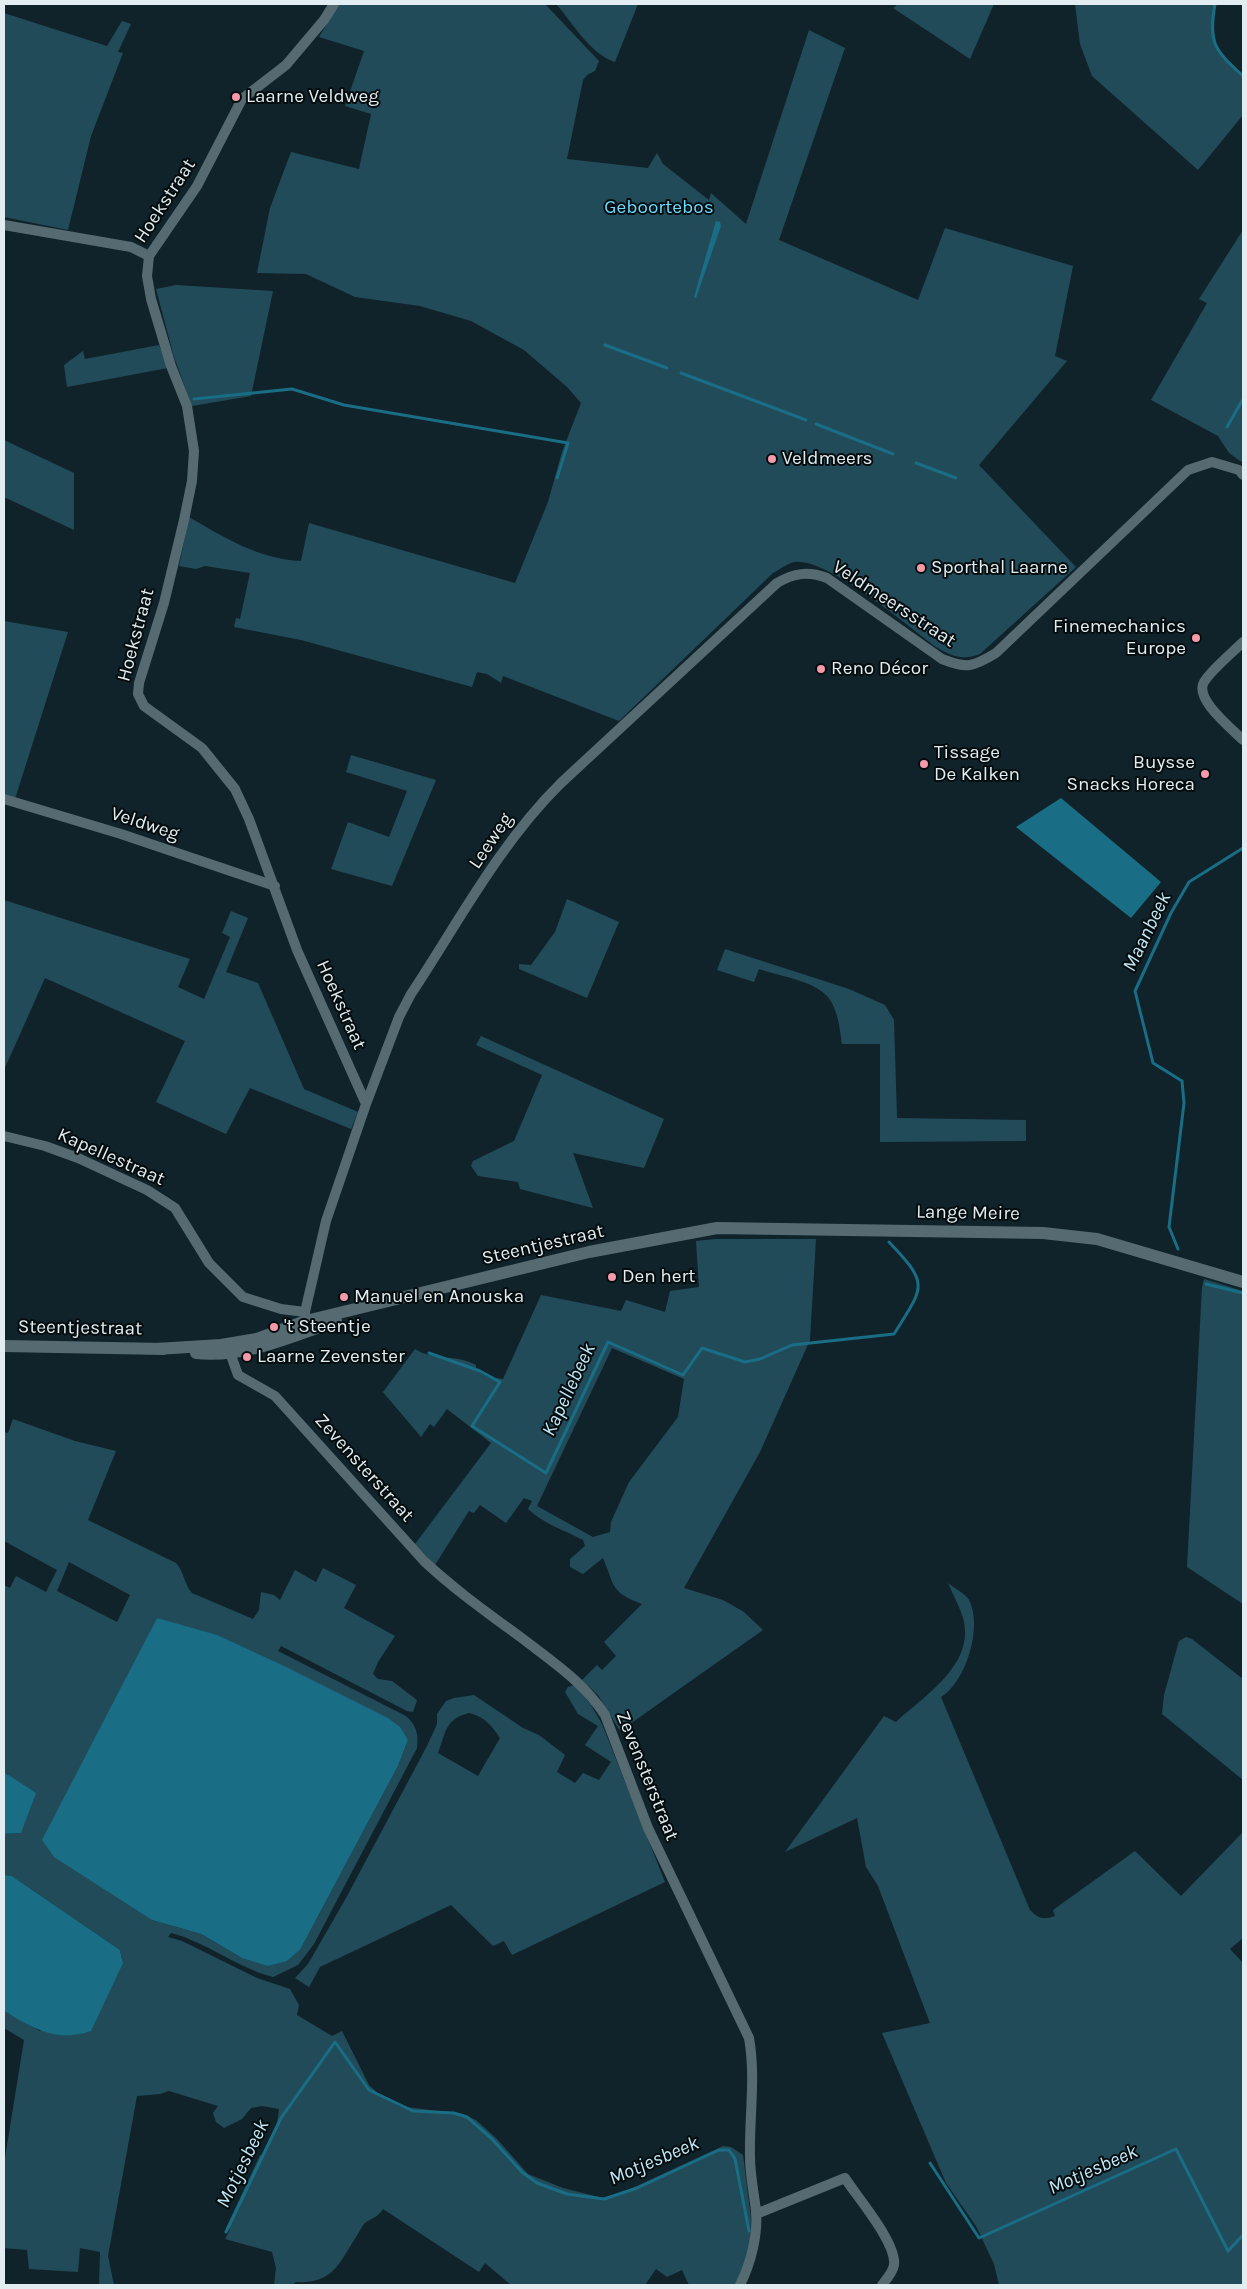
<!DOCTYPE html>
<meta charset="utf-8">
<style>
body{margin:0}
#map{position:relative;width:1247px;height:2289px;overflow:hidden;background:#11232a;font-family:Karla,sans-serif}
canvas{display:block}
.frame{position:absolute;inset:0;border:5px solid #e1edf1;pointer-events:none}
</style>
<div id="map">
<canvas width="1247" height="2289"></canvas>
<div class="frame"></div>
</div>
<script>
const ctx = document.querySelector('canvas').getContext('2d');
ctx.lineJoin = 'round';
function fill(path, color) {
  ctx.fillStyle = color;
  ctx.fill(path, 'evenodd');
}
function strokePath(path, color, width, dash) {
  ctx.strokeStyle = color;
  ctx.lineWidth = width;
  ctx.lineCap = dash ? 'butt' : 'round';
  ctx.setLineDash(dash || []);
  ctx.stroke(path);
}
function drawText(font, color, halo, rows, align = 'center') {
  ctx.font = font + ' Karla,sans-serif';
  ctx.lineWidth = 4;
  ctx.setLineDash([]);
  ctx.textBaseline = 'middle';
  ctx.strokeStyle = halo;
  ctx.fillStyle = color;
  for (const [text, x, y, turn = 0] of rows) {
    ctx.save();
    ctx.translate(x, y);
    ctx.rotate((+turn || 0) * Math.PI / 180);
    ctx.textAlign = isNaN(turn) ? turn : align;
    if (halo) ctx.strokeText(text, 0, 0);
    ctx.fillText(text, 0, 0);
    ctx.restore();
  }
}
const green = new Path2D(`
 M339,4H545L599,61L595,71L587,75L583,80L567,159L648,168L657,153L663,164L709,200L711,193L746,224L809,30L845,48L779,240L918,300L945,228L1073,266L1055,356L1067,361L979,465L1076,567L980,654C962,661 952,656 936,647C908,626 827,557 794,562C788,563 779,570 773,573L619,721L503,676L501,683L487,674L477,672L472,687L301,640L234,627L236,618L240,619L250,573L205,566L196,569L179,566L189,517C225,538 259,559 301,561L309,523L515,583L548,502L562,452L581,403L567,387L524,350L471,321L420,306L355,297L306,274L257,273L270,208L291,152L359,169L371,114L345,106L364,51L319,37Z
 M556,4H638L615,62C590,54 573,23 556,4Z
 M898,4H994L970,59L893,8Z
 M1075,4H1215C1208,44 1215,50 1243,76V115L1198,170L1092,76L1080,44Z
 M4,13L107,46L122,21L131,24L118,52L123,53L91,136L68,230L4,217Z
 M1243,230V463L1229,453L1218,436L1151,400L1207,303L1199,299Z
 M176,285L273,291L251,396L192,406L174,357L156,289Z
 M159,345L168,368L67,387L64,365L83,351L85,359Z
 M4,440L74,473V530L4,497Z
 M4,621L68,632L15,799L4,796Z
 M351,755L436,780L392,886L331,869L348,822L389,837L407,791L346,772Z
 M567,899L619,922L587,998L519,969V964L531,965L555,932Z
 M4,900L190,959L178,987L204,999L230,937L222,933L231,911L248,918L226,972L258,983L304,1089L358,1112L351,1129L250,1088L226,1134L156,1102L185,1041L45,978L4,1070Z
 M725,949L849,989L885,1005L894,1020L897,1118L1026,1120V1141L880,1142V1044H842C840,1030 838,1008 827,996C812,980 779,976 759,969L754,982L717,970Z
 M481,1036L664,1119L644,1168L573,1153L593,1208L520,1189L518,1182L478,1176L471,1166L473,1161L514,1141L542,1075L476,1045Z
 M716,1239H816L810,1340L760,1452L684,1588L723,1600L744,1612L763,1630L620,1731L598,1695L582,1680L597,1665L602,1670L616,1656L604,1642L642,1604C610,1592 615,1586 603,1558L583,1574L570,1567V1559L585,1546L583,1540C564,1530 544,1524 528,1509L532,1501L524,1498L506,1523L480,1505L474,1513L469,1511L435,1565L415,1544L491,1443L447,1409L434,1427L430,1424L421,1437L383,1392L415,1349C433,1361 457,1354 476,1365V1370L488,1377L503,1379L541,1295L621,1311L626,1300L665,1312L670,1291L699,1287L696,1241ZM612,1348L684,1379L678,1417L629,1482L611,1522L610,1532L593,1537L537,1506Z
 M1204,1279L1243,1291V1604L1187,1567L1202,1287Z
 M13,1419L75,1441L116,1451L88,1520L176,1563C184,1572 184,1584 192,1593L253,1619L259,1610L261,1592L274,1595L280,1600L295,1570L316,1582L323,1568L356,1585L344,1608L395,1636L378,1662L373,1674L378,1679L392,1681L417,1700L413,1712L407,1711L281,1646L278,1651L406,1716C416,1725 419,1734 417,1748L314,1944L298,1965L273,1977C237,1968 207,1942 171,1933L168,1937L182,1941L257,1978L290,1989L299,2005L297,2015L332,2036L342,2031L369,2085L381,2096L399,2106L461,2114L476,2120L497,2139L528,2174L563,2188L603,2198L626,2191L723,2146L731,2147L743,2155L751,2218L750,2249L737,2285H689L682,2270L667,2277L656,2269L645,2285H511L485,2263L479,2272L383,2209C378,2217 372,2218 365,2223C361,2227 358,2235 354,2240C338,2266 331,2284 296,2282L292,2285H274L276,2268L272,2252L225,2239L230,2230L226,2228L260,2155H264L277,2124L279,2109L262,2106L251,2108L242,2119L224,2128L216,2122L213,2113L218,2106L169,2091L160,2094L137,2096L108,2256L114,2285H99L100,2252L80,2248L78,2272L29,2269L27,2250L4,2248V2164L24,2040L4,2028V2011L40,2031L123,1963L120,1950L12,1876L4,1875V1834L21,1833L8,1774L4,1772V1585L10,1588L16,1576L46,1592L57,1570L4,1541V1432L8,1433ZM69,1562L130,1595L117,1622L57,1591ZM157,1618L408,1740L398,1766L300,1950L287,1961L242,1958L201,1934L152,1920L116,1700Z
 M948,1583C954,1588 966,1594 969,1600C983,1627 966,1682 941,1697L1030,1910C1039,1919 1043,1920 1055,1916L1053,1910L1135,1851L1181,1896L1243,1832V1938L1230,1949L1243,1963V2285H999L994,2264L976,2226L946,2183L882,2033L930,2023L878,1886L866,1867L857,1818L785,1852L884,1716L896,1722C924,1696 973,1666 964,1622C961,1609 953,1595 948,1583Z
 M1186,1637L1192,1639L1243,1679V1780L1162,1714L1164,1695L1177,1648L1179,1641Z
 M575,1685L591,1705L602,1724L665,1882L512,1955L504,1941L493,1946L451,1905L320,1967L309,1987L295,1978L308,1964L346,1898L427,1746L437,1724V1714L446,1701L454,1698L474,1695L523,1728L539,1735L565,1755L557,1772L575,1783L583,1773L599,1780L611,1762L585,1745L598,1726L578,1714L565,1692L568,1687ZM469,1713C484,1716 492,1726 500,1738L478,1776L438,1753C446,1732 445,1719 469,1713Z`);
const water = new Path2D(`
 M716,221L720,222L721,226L696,298L694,297Z
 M1061,798L1161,882L1131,918L1016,827Z
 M157,1618L217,1635L282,1665L388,1718L400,1727L408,1740L398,1766L300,1950L287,1961L268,1966L242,1958L201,1934L152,1920L54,1857L42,1840Z
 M4,1772L36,1793L21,1833L4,1834Z
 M4,1875L12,1876L120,1950L123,1963L91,2031C56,2043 33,2028 4,2011Z`);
const stream = new Path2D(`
 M1215,4C1208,44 1215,50 1243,76
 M605,345L667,368
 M681,373L806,420
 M194,399L292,389L344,405L568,443L557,478
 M816,424L893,454
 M1227,427L1243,399
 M916,463L956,478
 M1178,1249L1169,1227L1184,1103L1182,1081L1153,1063L1135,991L1171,913L1189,882L1243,848
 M1206,1284L1243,1293
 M429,1353L480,1371L500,1382L472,1426L546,1473L608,1342L683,1375L702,1348L745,1362L760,1359L792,1345L894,1334C924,1286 930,1285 889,1242
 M930,2163L979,2238L1176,2149L1228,2251L1243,2235
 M226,2232L281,2118L335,2042L369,2090L413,2111L454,2113L467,2117L491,2138L522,2172L537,2183L567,2194L604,2199L637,2188L719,2150H729L735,2159L749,2231`);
const minor = new Path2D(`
 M4,225L131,247L149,256
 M1243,642C1232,653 1212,669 1204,682C1194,699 1231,728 1243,740
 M4,799L121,834L275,886
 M366,1104L399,1017L411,994C458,923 500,843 561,783L777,583C794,573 808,571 827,578L942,659C967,669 973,667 996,653L1188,470L1212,462L1239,470L1243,475
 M4,1136L45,1146L78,1158L147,1190L175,1208L209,1263L243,1297L281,1309L305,1312
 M306,1329L305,1312L326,1221L366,1104L297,950L249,819L235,789L202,748L144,706L138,694L139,683L164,603L184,520L192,481L194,451L187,406L171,366L151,299L147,276L149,256L197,186L242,99L286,65L324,20L334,4
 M228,1347L238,1375L275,1396L424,1561C456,1591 492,1616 527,1642C556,1664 585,1684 605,1715L648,1828L749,2038C756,2077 749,2118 750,2157C750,2175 754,2193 756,2211C758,2235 751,2263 740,2285
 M756,2214L845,2178C857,2197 897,2243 894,2265C893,2272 886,2280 882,2285`);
const tertiary = new Path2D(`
 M4,1346L164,1349
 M156,1349L221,1345L257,1339L306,1321L589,1252L717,1228L1043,1233L1097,1239L1243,1282
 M196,1353C245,1358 290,1337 336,1321`);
const markers = [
 [236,97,5,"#f39aab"],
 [772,459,5,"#f39aab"],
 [921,568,5,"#f39aab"],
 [1196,638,5,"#f39aab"],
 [821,669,5,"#f39aab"],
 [924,764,5,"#f39aab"],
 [1205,774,5,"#f39aab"],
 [612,1277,5,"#f39aab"],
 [344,1297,5,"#f39aab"],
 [274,1327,5,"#f39aab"],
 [247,1357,5,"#f39aab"]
];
const poiNames = [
 ["Laarne Veldweg",246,97],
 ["Veldmeers",782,459],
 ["Sporthal Laarne",931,568],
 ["Finemechanics",1186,627,"right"],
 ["Europe",1186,649,"right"],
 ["Reno Décor",831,669],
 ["Tissage",934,753],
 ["De Kalken",934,775],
 ["Buysse",1195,763,"right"],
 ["Snacks Horeca",1195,785,"right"],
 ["Den hert",622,1277],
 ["Manuel en Anouska",354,1297],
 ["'t Steentje",284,1327],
 ["Laarne Zevenster",257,1357]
];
const streetNames = [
 ["Hoekstraat",165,201,-57],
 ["Veldmeersstraat",894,604,33],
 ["Hoekstraat",136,635,-75],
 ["Veldweg",145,824,18],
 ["Leeweg",491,841,-56],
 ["Hoekstraat",341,1005,66],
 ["Kapellestraat",111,1157,24],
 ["Lange Meire",968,1213,1],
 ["Steentjestraat",543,1245,-13],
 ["Steentjestraat",80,1328,1],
 ["Zevensterstraat",364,1468,48],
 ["Zevensterstraat",647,1776,68]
];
const parkNames = [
 ["Geboortebos",659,208]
];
const waterNames = [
 ["Maanbeek",1147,932,-64],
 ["Kapellebeek",569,1390,-65],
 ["Motjesbeek",654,2161,-23],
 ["Motjesbeek",243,2164,-64],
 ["Motjesbeek",1093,2170,-24]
];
fill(green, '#224b59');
fill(water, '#196d85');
strokePath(stream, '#196d85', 3);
strokePath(minor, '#566a71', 10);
strokePath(tertiary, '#566a71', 12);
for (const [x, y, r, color] of markers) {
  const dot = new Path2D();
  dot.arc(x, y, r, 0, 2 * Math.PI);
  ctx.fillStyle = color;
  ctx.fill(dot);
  strokePath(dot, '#050c0e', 2);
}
drawText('19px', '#e1edf1', '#050c0e', poiNames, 'left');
drawText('19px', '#e1edf1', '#050c0e', streetNames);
drawText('19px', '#6adaff', '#050c0e', parkNames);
drawText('italic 20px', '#c1e8f7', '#050c0e', waterNames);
</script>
